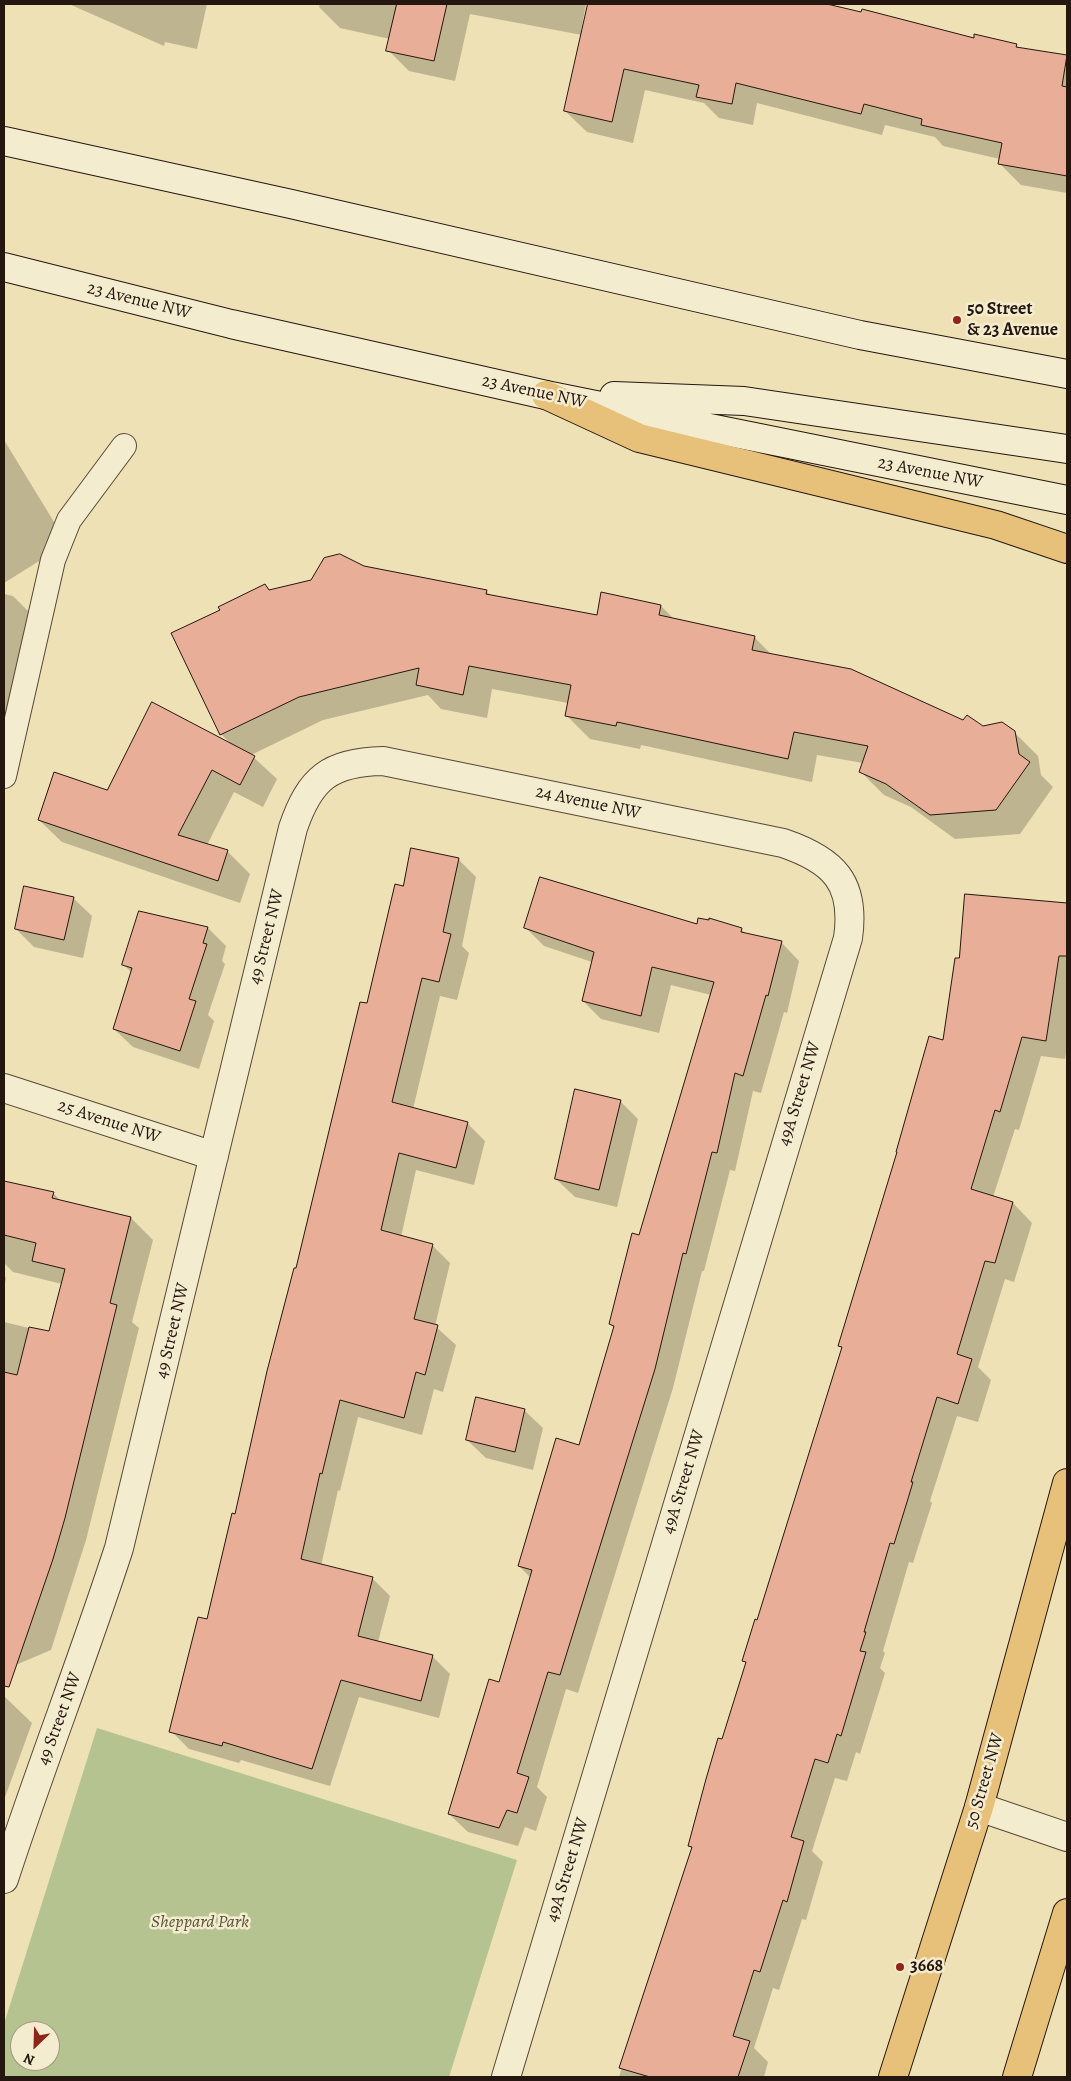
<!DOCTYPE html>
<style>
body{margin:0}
#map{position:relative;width:1071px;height:2081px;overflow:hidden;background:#eee1b5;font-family:Alegreya,serif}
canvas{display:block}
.frame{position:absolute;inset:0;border:5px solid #25160f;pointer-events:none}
.north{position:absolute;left:10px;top:2021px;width:50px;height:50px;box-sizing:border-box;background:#f4eccf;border:1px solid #a19682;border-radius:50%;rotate:204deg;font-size:14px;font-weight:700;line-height:20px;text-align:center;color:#25160f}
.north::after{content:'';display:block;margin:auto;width:18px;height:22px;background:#8f2418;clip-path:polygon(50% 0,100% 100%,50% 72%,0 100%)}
</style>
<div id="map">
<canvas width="1071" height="2081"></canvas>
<div class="frame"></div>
<div class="north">N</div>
</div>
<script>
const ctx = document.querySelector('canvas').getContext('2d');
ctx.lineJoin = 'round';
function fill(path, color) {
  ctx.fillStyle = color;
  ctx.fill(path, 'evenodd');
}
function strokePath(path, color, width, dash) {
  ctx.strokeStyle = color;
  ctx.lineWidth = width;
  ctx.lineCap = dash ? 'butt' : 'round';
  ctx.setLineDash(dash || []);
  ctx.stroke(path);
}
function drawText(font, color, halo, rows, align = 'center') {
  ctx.font = font + ' Alegreya,serif';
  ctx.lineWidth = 5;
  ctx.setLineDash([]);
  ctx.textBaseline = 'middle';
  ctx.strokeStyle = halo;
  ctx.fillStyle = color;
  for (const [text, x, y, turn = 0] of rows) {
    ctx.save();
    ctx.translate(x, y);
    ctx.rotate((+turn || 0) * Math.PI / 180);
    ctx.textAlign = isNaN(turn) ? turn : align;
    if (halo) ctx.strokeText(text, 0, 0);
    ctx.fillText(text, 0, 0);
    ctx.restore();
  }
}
const green = new Path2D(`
 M97,1728L517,1860L449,2077H4V2024ZM20,2031H50V2061H20Z`);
const shadow = new Path2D(`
 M69,4H207L197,49L165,42L164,46Z
 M320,4H586L581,31L583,32L589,4H822L975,39L1016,45L1020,49L1067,56V193L1021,185L999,163L1000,159L943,146L935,137L885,125L882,135L757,103L753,125L719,118L704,103L645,90L633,143L587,132L565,111L582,35L470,14L455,81L409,71L388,50L390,39L340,28L319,7Z
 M4,440L62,535L52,553L4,583Z
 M363,567L486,591L491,596L598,616L661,606L675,620L754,637L772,655L964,722L982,728L1014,732L1038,756L1041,775L1053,787L1020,834L955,839L911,807L884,795L860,771L863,763L817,755L812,782L641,745L640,749L590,739L566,715L568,703L492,689L487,718L441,709L428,695L323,720L251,755L277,779L263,807L234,792L207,845L227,851L250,874L240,903L62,842L39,820L230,743L221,734V610L265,585L271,591Z
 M4,594L13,596L43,626L4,789Z
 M458,859L476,877L462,946L469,953L457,1000L440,996L413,1109L467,1123L485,1141L474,1185L416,1170L401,1237L432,1245L450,1263L435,1326L456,1345L443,1392L434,1389L422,1435L358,1417L340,1491L338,1490L321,1566L372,1578L390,1596L378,1642L432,1656L450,1674L439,1718L359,1697L330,1786L241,1760L239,1763L189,1749L171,1731L208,1620L236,1515L297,1270L367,1005L404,888Z
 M966,896L1067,905V1047L1065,1059L1041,1056L1019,1130L1015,1129L993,1197L1013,1203L1032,1223L1014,1282L1005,1279L978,1367L991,1380L978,1422L957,1416L930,1501L932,1503L926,1522L913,1563L909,1562L883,1651L885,1653L880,1668L885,1673L860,1754L856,1752L847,1781L835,1778L812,1851L823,1862L806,1920L802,1919L779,1990L773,1988L754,2048L768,2062L764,2077H619L654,1963L655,1964L692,1849L689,1845L747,1664L744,1661L843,1349L840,1345L944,1042L960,960Z
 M73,898L92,916L83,958L34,947L16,929Z
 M140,913L208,928L226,946L222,961L225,964L208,1015L214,1021L199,1069L133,1047L114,1029L132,973L124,965Z
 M698,925L741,929L747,935L781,942L799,961L787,1013L784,1012L761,1093L753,1091L735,1171L730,1170L704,1271H702L673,1388L578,1693L566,1689L537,1787L547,1797L536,1831L525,1827L518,1846L468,1832L449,1814L500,1683L531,1578L519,1566L579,1446L614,1328L610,1324L640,1236L711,995L671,985L659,1033L601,1019L583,1001L592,962L544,946L526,928Z
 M620,1101L638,1119L617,1207L575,1197L556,1179Z
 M7,1183L53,1193L61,1201L131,1218L153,1240L132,1322L139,1328L86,1540L51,1650L4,1670V1322L50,1333L62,1284L13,1272L4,1263V1197Z
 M4,1275L6,1278L4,1289Z
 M524,1410L543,1428L533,1470L486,1458L467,1440Z
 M4,1696L32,1723L4,1800Z`);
const building = new Path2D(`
 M397,4H447L434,61L386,51Z
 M588,4H827L861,12L862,9L974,38V34L1017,44L1016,47L1067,55L1062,86L1067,87V176L998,164L1002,143L921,125L922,119L864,104L861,114L736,83L732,104L696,97L699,85L624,69L612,122L564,111Z
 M340,554L364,566L487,590L486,594L597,615L601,592L661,605L659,615L755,636L752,650L851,669L963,720L967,715L983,726L1002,722L1015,731L1019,754L1030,762L996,810L930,815L886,784L859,772L868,746L794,732L788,759L617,722L616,726L565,716L571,685L469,666L463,695L416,685L419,668L299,697L220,735L171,633L220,610L218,607L265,584L269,590L311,580L324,558Z
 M152,702L255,756L240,785L212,770L178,835L228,850L218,881L38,820L54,772L107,790Z
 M411,848L459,858L443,932L451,934L439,982L422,978L392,1102L468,1122L456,1168L399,1153L381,1230L433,1244L414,1319L438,1325L425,1375L416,1372L404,1418L340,1400L322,1474L320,1473L301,1559L373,1577L358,1636L433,1655L421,1701L341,1680L312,1769L223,1742L222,1746L169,1732L198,1617L207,1619L232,1513L235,1514L267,1371L294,1268H296L360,1002L367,1003L395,884L403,886Z
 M540,877L697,924L698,918L709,920V918L742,928L741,932L782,941L768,996L766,995L743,1076L735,1073L717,1153L712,1152L686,1254L683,1253L655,1369L560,1675L548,1672L517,1773L529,1777L517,1813L507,1810L499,1828L448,1814L489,1679L499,1682L532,1570L518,1566L556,1438L579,1445L614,1326L609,1324L632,1233L639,1235L714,982L652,967L641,1016L582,1001L594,952L524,928Z
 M24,886L74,897L64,940L15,929Z
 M965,894L1067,903V956H1059L1046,1041L1022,1037L1000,1112L995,1110L971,1189L1013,1202L995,1263L985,1261L957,1354L972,1359L958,1404L937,1397L911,1482H913L907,1502L894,1544L890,1543L864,1632H866L860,1651L866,1652L841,1736L837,1734L828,1763L815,1759L791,1837L804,1841L787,1902L783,1900L760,1972L754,1970L733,2036L750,2041L738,2077H650L619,2068L692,1847L688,1846L706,1779L718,1738L722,1739L746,1662L742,1661L755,1619L757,1620L842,1347L838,1346L897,1152H896L929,1036L943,1040L955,958H959Z
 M139,911L208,927L203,943L207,944L189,999L196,1001L180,1051L113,1029L132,968L122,965Z
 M575,1089L621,1100L599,1190L555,1179Z
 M4,1181L54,1192L52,1198L131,1217L110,1303L117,1305L65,1518L53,1559L9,1687L4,1686V1372L17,1375L29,1327L49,1331L65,1269L32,1261L36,1243L4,1235Z
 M476,1397L525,1409L515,1452L466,1440Z`);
const service = new Path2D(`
 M4,776L53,560L69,520L124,446`);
const minor = new Path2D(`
 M4,1088L214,1156
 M979,1807L1067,1837
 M4,1879C40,1768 83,1659 119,1548L293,828C310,778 330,762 383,761L783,843C833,860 856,882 848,938L506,2077`);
const secondary = new Path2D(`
 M4,141L291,204L860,335L1067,374
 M4,267L231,324L546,395L1067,500
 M614,396L744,401L1067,449`);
const primary = new Path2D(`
 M546,395L639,438L996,525L1067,549
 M893,2077L979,1807L1067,1483
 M1017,2077L1067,1913`);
const markers = [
 [957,320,5,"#8f2418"],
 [900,1967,5,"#8f2418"]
];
const streetNames = [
 ["23 Avenue NW",139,301,14],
 ["23 Avenue NW",534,392,12],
 ["23 Avenue NW",930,473,11],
 ["24 Avenue NW",588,803,12],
 ["49 Street NW",267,937,-76],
 ["49A Street NW",800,1094,-73],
 ["25 Avenue NW",109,1122,18],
 ["49 Street NW",173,1331,-77],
 ["49A Street NW",684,1482,-73],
 ["49 Street NW",60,1719,-70],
 ["50 Street NW",985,1781,-74],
 ["49A Street NW",568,1870,-73]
];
const poiNames = [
 ["50 Street",967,310],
 ["& 23 Avenue",967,331],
 ["3668",910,1967]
];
const parkNames = [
 ["Sheppard Park",200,1923]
];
fill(green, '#b5c390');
fill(shadow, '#0003');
fill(building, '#e9ae97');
strokePath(building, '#25160f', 1);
strokePath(service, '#574938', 26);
strokePath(minor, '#574938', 30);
strokePath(secondary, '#25160f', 30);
strokePath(primary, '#25160f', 30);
strokePath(service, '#f4eccf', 24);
strokePath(minor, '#f4eccf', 28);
strokePath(secondary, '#f4eccf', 28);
strokePath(primary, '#e7c07a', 28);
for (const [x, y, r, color] of markers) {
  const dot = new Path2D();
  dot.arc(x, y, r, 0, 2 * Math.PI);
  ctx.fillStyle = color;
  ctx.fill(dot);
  strokePath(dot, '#f4eccf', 2);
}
drawText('18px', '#25160f', '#f4eccf', streetNames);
drawText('bold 18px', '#25160f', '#f4eccf', poiNames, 'left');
drawText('italic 18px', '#57533c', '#f4eccf', parkNames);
</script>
